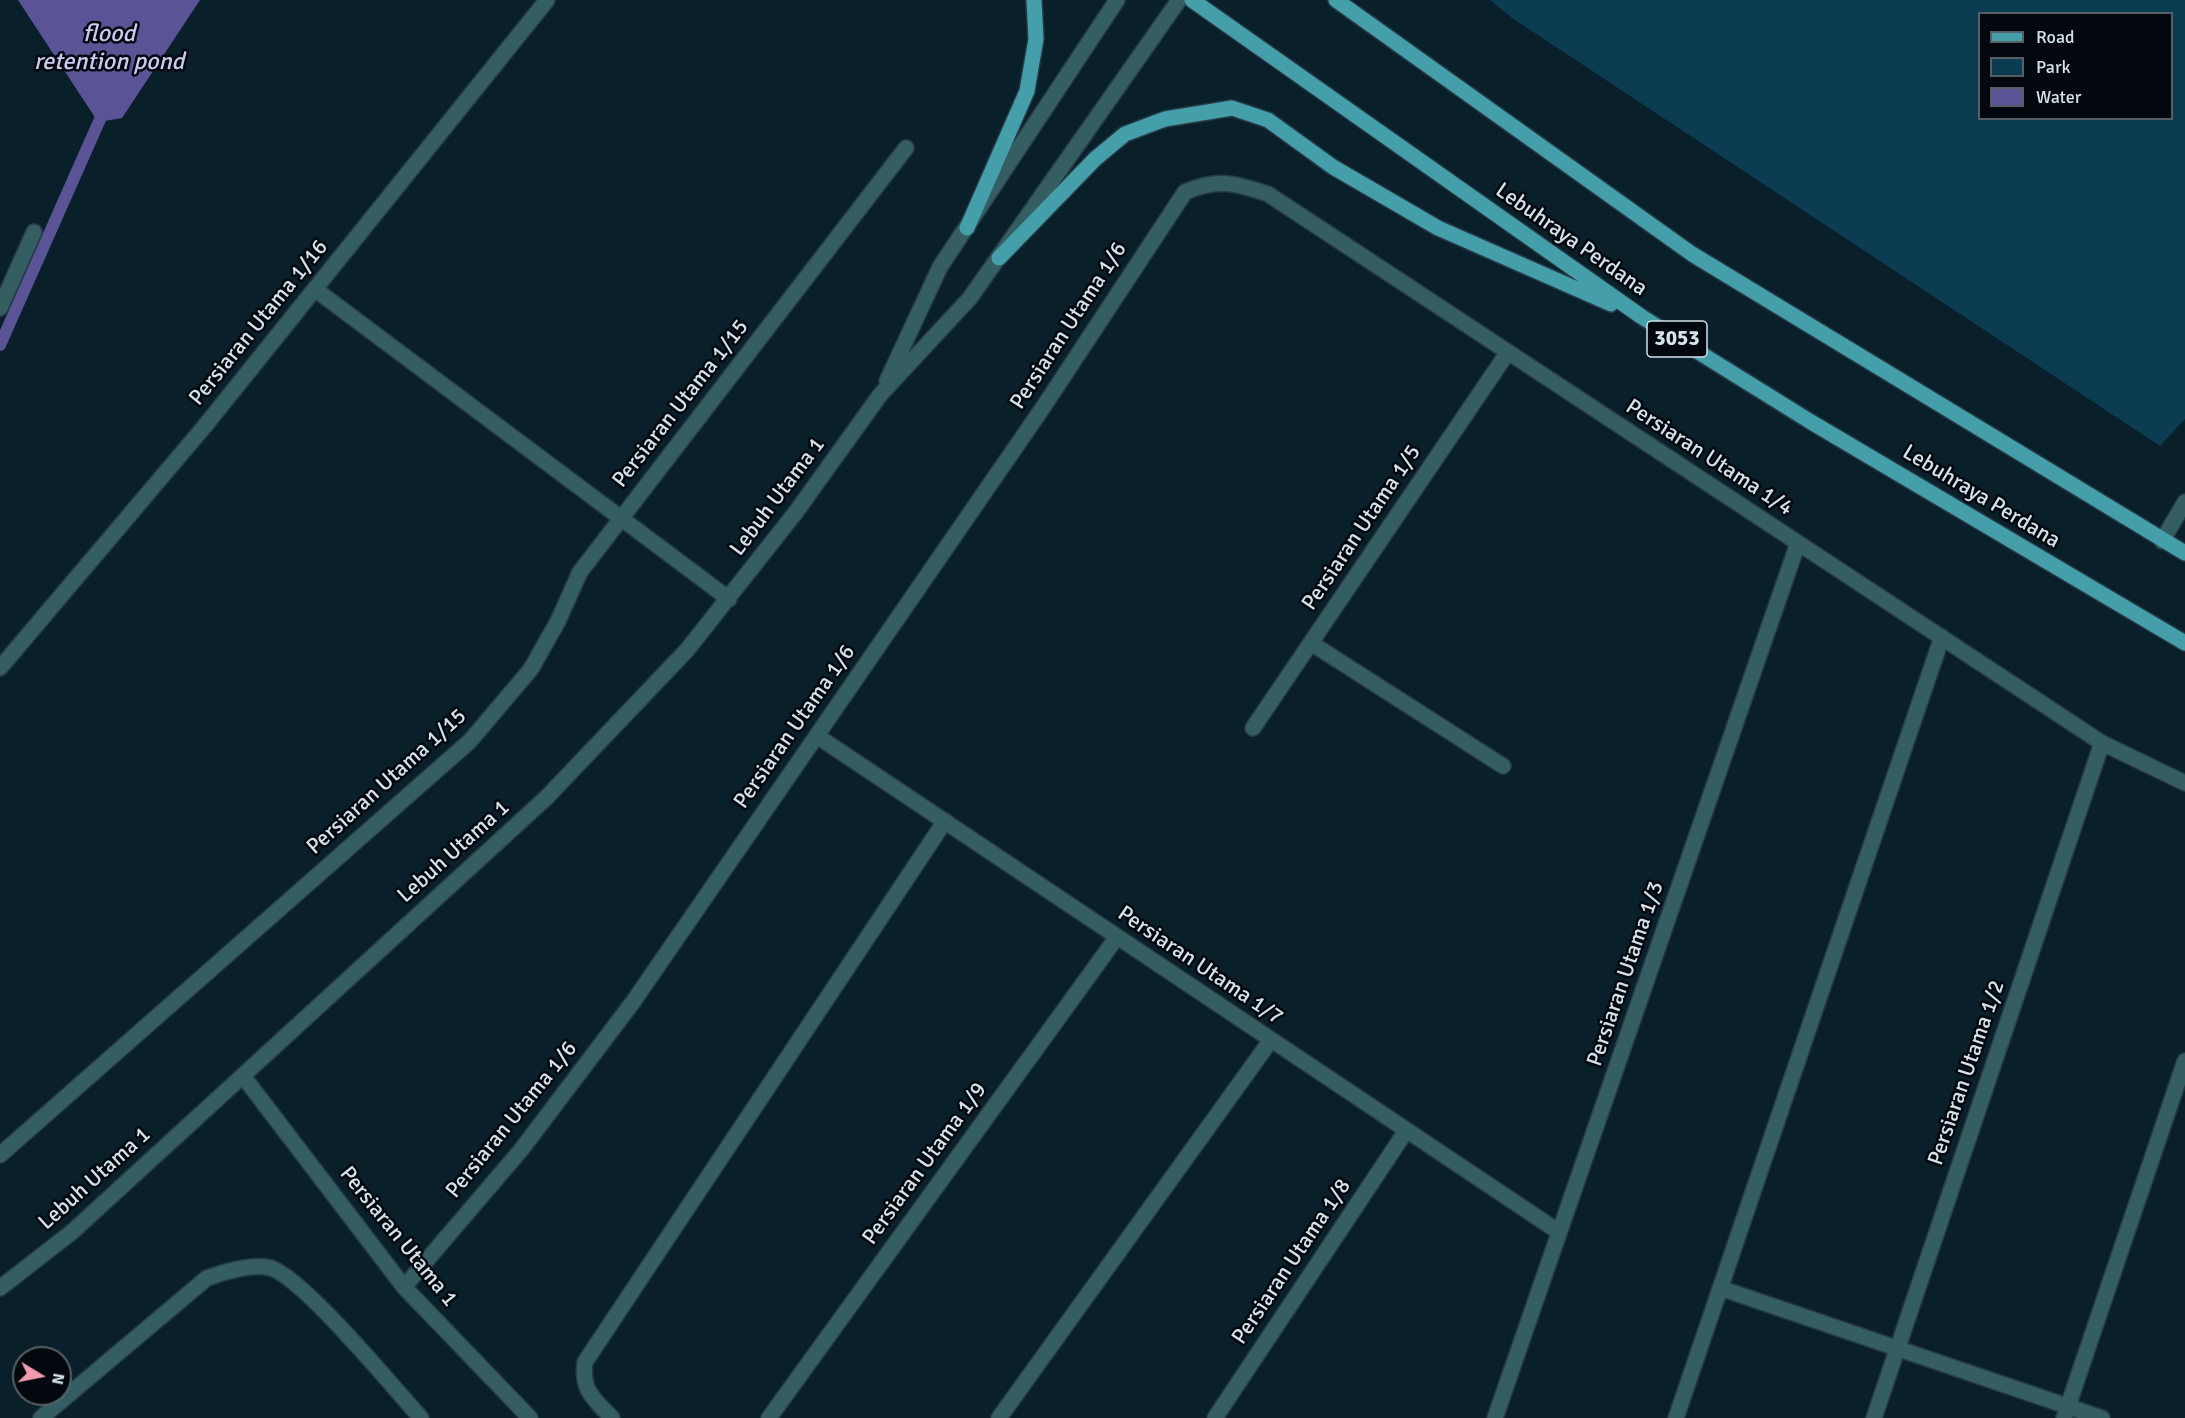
<!DOCTYPE html>
<style>
body{margin:0}
#map{position:relative;width:2185px;height:1418px;overflow:hidden;background:#091f2a;font-family:Signika,sans-serif}
canvas{display:block}
.legend{position:absolute;left:1978px;top:12px;width:195px;height:108px;box-sizing:border-box;background:#02080d;border:2px solid #565f65;margin:0;padding:8px 10px;list-style:none;font-size:18px;color:#d5e2ea}
.legend li{display:flex;align-items:center;gap:12px;height:30px}
.legend b{width:30px;border:2px solid #565f65}
.north{position:absolute;left:12px;top:1346px;width:60px;height:60px;box-sizing:border-box;background:#02080d;border:2px solid #565f65;border-radius:50%;rotate:100deg;font-size:16px;font-weight:700;line-height:24px;text-align:center;color:#d5e2ea}
.north::after{content:'';display:block;margin:auto;width:21px;height:27px;background:#f29aae;clip-path:polygon(50% 0,100% 100%,50% 72%,0 100%)}
</style>
<div id="map">
<canvas width="2185" height="1418"></canvas>
<ul class="legend">
<li><b style="height:8px;background:#449fab"></b>Road</li>
<li><b style="height:16px;background:#0c3c52"></b>Park</li>
<li><b style="height:16px;background:#5a5496"></b>Water</li>
</ul>
<div class="north">N</div>
</div>
<script>
const ctx = document.querySelector('canvas').getContext('2d');
ctx.lineJoin = 'round';
function fill(path, color) {
  ctx.fillStyle = color;
  ctx.fill(path, 'evenodd');
}
function strokePath(path, color, width, dash) {
  ctx.strokeStyle = color;
  ctx.lineWidth = width;
  ctx.lineCap = dash ? 'butt' : 'round';
  ctx.setLineDash(dash || []);
  ctx.stroke(path);
}
function drawText(font, color, halo, rows, align = 'center') {
  ctx.font = font + ' Signika,sans-serif';
  ctx.lineWidth = 5;
  ctx.setLineDash([]);
  ctx.textBaseline = 'middle';
  ctx.strokeStyle = halo;
  ctx.fillStyle = color;
  for (const [text, x, y, turn = 0] of rows) {
    ctx.save();
    ctx.translate(x, y);
    ctx.rotate((+turn || 0) * Math.PI / 180);
    ctx.textAlign = isNaN(turn) ? turn : align;
    if (halo) ctx.strokeText(text, 0, 0);
    ctx.fillText(text, 0, 0);
    ctx.restore();
  }
}
const green = new Path2D(`
 M1490,0H2185V419L2160,446L1512,18ZM1980,14H2172V118H1980Z`);
const water = new Path2D(`
 M18,0H200L122,118L98,122Z`);
const stream = new Path2D(`
 M0,345L105,108`);
const lane = new Path2D(`
 M1720,1288L2102,1418
 M612,1418C594,1399 581,1391 585,1362L945,821
 M999,1418L1271,1040
 M1676,1418L1942,637
 M2064,1418L2185,1061`);
const street = new Path2D(`
 M316,290L729,599
 M0,308L34,232
 M887,381L940,267L1117,0
 M2162,541L2185,502
 M1311,643L1503,766
 M0,668L204,427L547,0
 M1253,728L1508,352
 M817,736L1559,1232
 M243,1076L404,1287L530,1418
 M0,1155L470,741L531,669L558,621L580,572L906,148
 M404,1287L521,1150L633,1002L1044,406L1185,192C1218,178 1235,183 1268,194L2102,743L2185,783
 M0,1288L72,1232L547,797L687,650L796,512L880,395L970,298L1179,0
 M41,1418L207,1278C223,1272 254,1263 271,1268C304,1279 393,1387 421,1418
 M769,1418L1117,937
 M1215,1418L1406,1131
 M1495,1418L1798,543
 M1874,1418L2102,743`);
const primary = new Path2D(`
 M1192,0L1642,317L1811,422L2185,643
 M1336,0L1692,254L2185,553
 M967,228L1027,91L1036,39L1034,0
 M999,258L1095,159L1125,134L1165,119L1232,108L1268,120L1333,167L1438,228L1611,304`);
const shields = [
 [1677,339,60]
];
const shieldNames = [
 ["3053",1677,339]
];
const streetNames = [
 ["Lebuhraya Perdana",1571,240,35],
 ["Persiaran Utama 1/16",259,323,-51],
 ["Persiaran Utama 1/6",1069,326,-57],
 ["Persiaran Utama 1/15",681,404,-52],
 ["Persiaran Utama 1/4",1709,458,33],
 ["Lebuh Utama 1",778,497,-53],
 ["Lebuhraya Perdana",1981,497,31],
 ["Persiaran Utama 1/5",1362,528,-56],
 ["Persiaran Utama 1/6",795,727,-55],
 ["Persiaran Utama 1/15",387,782,-42],
 ["Lebuh Utama 1",454,852,-42],
 ["Persiaran Utama 1/7",1200,966,34],
 ["Persiaran Utama 1/3",1626,974,-71],
 ["Persiaran Utama 1/2",1967,1073,-71],
 ["Persiaran Utama 1/6",512,1120,-51],
 ["Persiaran Utama 1/9",925,1164,-54],
 ["Lebuh Utama 1",95,1179,-42],
 ["Persiaran Utama 1",398,1237,51],
 ["Persiaran Utama 1/8",1292,1262,-56]
];
const waterNames = [
 ["flood",109,35],
 ["retention pond",109,63]
];
fill(green, '#0c3c52');
fill(water, '#5a5496');
strokePath(stream, '#5a5496', 12);
strokePath(lane, '#263a45', 18);
strokePath(street, '#263a45', 18);
strokePath(primary, '#263a45', 18);
strokePath(lane, '#355e63', 15);
strokePath(street, '#355e63', 15);
strokePath(primary, '#449fab', 15);
for (const [x, y, w] of shields) {
  const box = new Path2D();
  box.roundRect(x - w / 2, y - 18, w, 36, 4.5);
  ctx.fillStyle = '#02080d';
  ctx.fill(box);
  strokePath(box, '#d5e2ea', 1.5);
}
drawText('bold 21px', '#d5e2ea', null, shieldNames);
drawText('22px', '#d5e2ea', '#02080d', streetNames);
drawText('italic 24px', '#cbcaf1', '#02080d', waterNames);
</script>
